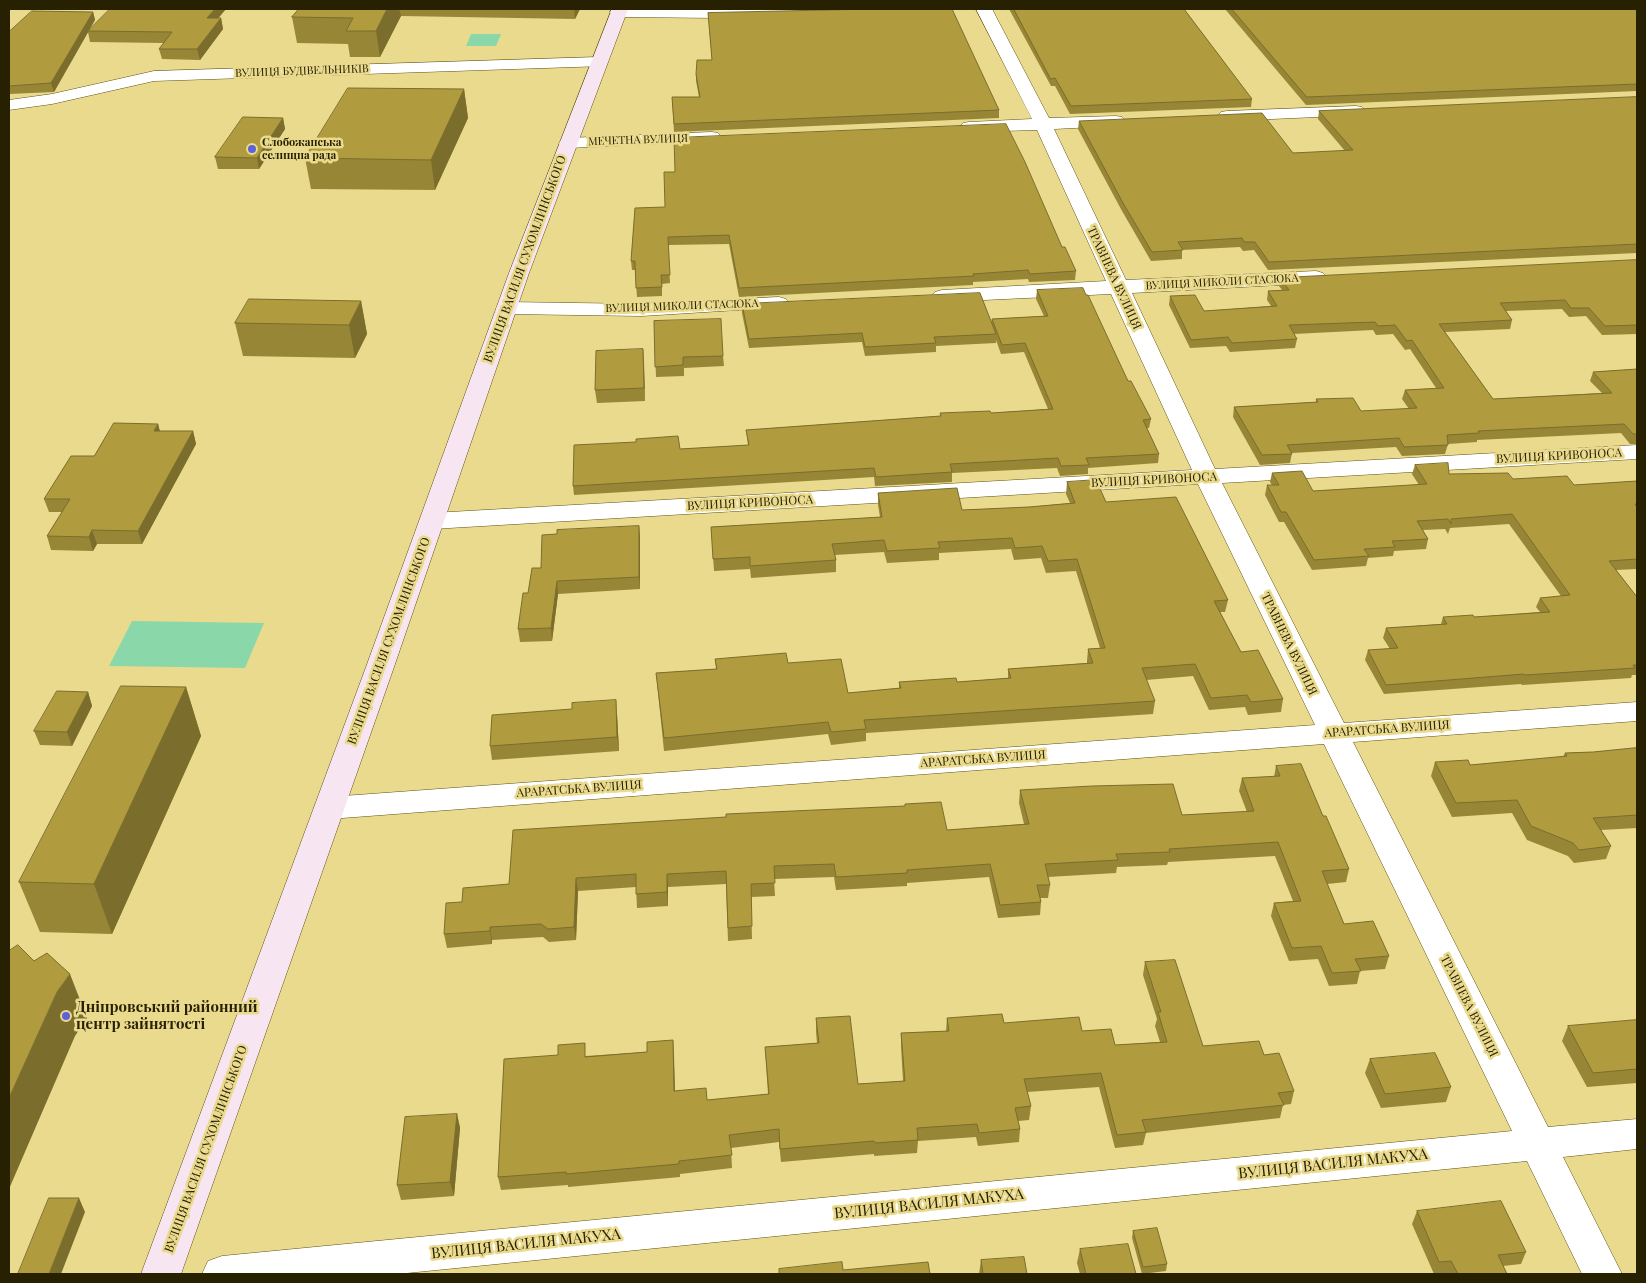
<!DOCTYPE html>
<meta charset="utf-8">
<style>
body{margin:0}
#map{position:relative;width:1646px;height:1283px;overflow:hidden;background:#eada8e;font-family:"Playfair Display",serif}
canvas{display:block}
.frame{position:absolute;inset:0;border:10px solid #272001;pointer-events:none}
</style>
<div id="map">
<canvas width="1646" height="1283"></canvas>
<div class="frame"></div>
</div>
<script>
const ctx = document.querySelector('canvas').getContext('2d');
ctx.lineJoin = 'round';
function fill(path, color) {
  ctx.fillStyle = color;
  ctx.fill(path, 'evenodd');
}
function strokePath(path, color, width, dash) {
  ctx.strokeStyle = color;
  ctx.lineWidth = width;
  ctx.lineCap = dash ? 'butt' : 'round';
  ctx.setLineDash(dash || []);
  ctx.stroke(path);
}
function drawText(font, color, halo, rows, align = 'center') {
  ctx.font = font + ' "Playfair Display",serif';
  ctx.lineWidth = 5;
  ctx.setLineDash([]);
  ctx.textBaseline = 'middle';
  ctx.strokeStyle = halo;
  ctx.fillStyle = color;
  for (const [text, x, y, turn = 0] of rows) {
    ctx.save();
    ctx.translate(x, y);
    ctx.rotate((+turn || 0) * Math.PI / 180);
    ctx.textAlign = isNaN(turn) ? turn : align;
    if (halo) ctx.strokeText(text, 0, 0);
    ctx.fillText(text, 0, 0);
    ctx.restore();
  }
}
const green = new Path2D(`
 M471,34H501L496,46H466Z
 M132,621L264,623L245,668L109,666Z`);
const minor = new Path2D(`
 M612,9H880L877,12L872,14L720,18L618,17L612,15L610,12Z
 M976,9H992L1049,118L1116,116L1122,117L1125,121L1122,125L1116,126L1054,129L1126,280L1316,271L1323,273L1326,277L1323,281L1316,283L1132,293L1215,469L1637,445V459L1222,483L1344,723L1637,702V721L1353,742L1548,1127L1637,1119V1149L1563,1157L1622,1274H1582L1527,1161L397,1274H202L208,1261L222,1256L1512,1131L1324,744L329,819L318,816L314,808L318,800L329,797L1315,725L1198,484L432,529L423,526L419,521L423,516L432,513L1192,470L1111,294L942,302L935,300L932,296L935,292L942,290L1106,281L1037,130L969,132L963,131L960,127L963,123L969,122L1032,119Z
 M599,57L605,58L607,62L605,66L154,81L52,104L9,110V100L52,94L154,71Z
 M1356,106L1362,107L1365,111L1362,115L1227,121L1221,120L1218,116L1221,112L1227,111Z
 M712,132L718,133L721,137L718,141L568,148L562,147L559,143L562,139L568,138Z
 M779,297L786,299L790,303L786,307L642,316L507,314L500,312L496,308L500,304L507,302L642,304Z`);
const secondary = new Path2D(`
 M612,9H628L529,273L394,667L181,1274H141L366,667L509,273Z`);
const wall = new Path2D(`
 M226,9L218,18H221L223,29L200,60L162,59L159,49L164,43L90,42L88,32L54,92L9,94V32L93,12L95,20L89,29Z
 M299,9H580L575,19L401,16L380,57H350L348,44L297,43L292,17Z
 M872,9L999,110V118L674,132L672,97H699L696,81V74L712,60L708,13Z
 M1009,9H1184L1252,99L1251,107L1070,114L1055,86H1051Z
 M1225,9H1637V91L1306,105Z
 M464,89L468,118L435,190L311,189L305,158Z
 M1637,97V253L1268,270L1254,250L1243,251L1240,247L1182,250V259L1151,261L1122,211L1078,129L1079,121L1293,153L1345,151L1318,119L1319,111Z
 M283,118L285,129L259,169H218L215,157Z
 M635,208L1062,247L1076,271L1075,280L1029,282L1028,279L973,282V285L739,297L729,244L668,245L670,283L662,284V296L637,297L635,270H632L631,261Z
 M1637,260V334L1602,335L1586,316L1569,317L1562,309L1506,311L1512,320L1510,329L1445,332L1493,399L1602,393L1590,381L1593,372L1637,369V444H1630L1621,433L1477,440V442L1448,444L1445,454L1402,456L1396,447L1292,453L1290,463L1260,465L1233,417L1234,407L1316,402V399L1361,411L1409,409L1402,399L1405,390L1436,388L1410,349L1405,350L1393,334L1376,335L1373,330L1294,334L1297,339L1295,348L1230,352L1226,346L1190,348L1169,305L1170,296L1204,311L1271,306L1267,300L1268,291L1282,290L1279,286L1280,278Z
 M1037,290L1128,381L1151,419L1149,428H1147L1159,454L1158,463L1088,468V474L1060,476L1057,468L952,473V482L875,486L874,477L574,495L573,486L680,449L748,445L746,430L940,416V413H991L1048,409L1024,352L1001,354L996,340V343L936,346V352L865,356L862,342L749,348L742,313V304L991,322L992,319L1044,316L1036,299Z
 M361,301L367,334L355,358L243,356L235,323Z
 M654,321L723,356L724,366L684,368V376L656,377Z
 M643,349L645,401L597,403L595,390Z
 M158,424L160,431H193L196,444L142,544H97L93,551L51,550L47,536L62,512H49L44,499L94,456Z
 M1415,465L1449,474L1574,485L1637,481V569L1616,570L1637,597V675H1632L1631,678L1522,685L1521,684L1384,694L1365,660L1368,650L1390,649L1383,638L1386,628L1441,624L1443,617H1474L1540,612L1536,607L1540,598L1561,596L1509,524L1450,528L1448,534L1445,529L1423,530L1428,539L1426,549L1394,551L1393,556L1368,558L1366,566L1312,570L1284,522H1279L1265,495L1267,485H1272L1270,482L1272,473L1313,491L1419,485L1412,474Z
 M1067,482L1106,502L1228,600L1225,612H1220L1241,652L1283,699L1281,712L1248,715L1245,707L1209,710L1193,676L1146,680L1155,701L1153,714L866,733V741L831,745L828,734L664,751L656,673L716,669L715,659L788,663L848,693L899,688V682H957L1008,678V669L1087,663V661L1088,649L1100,648L1076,571L1046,573L1041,558L1014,560L1011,549L939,553V560L887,563L884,552L835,555L836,560V572L751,578L750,569L714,571L711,527L880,517L878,505V493L962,510L1029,507L1070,503L1066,494Z
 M639,526L640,538V589L558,594L552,641L520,642L518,629L528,593L557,534Z
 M186,687L201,736L112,934L40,932L19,882Z
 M88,692L92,706L72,746L40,745L34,731Z
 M617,714L619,751L492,760L490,746Z
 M1637,748V828L1601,830L1611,846L1606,859L1574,863L1568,856L1527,840L1512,813L1452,817L1431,776L1435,762L1470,765L1563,757L1565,753L1593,752Z
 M1276,766L1323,816L1349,869L1346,882L1327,884L1344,924L1389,956L1385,969L1360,971L1357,984L1329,986L1318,959L1289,961L1271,916L1274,903L1293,901L1275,856L1168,862L1167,865L1117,867L1116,873L1048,877L1050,885L1048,898H1040L1041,902L1040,915L998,918L989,877L907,883V886L836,890L834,877L774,879L775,896L751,897L752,939L728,941L726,884L668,887V906L637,908L636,887L578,891L576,940L549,942L543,937L492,940V944L447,948L444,934L462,902L509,884L905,806V804L947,830L1024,824L1019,803L1020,790L1182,815L1247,812L1239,791L1242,778L1274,777Z
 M1145,962L1203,1046L1264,1055L1294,1091L1291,1104L1283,1105L1280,1118L1146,1133L1143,1145L1115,1148L1099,1087L1027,1092L1031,1106L1029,1120L1018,1121L1020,1129L1019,1142L978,1146L976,1137L918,1141L917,1153L874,1156V1154L781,1162L779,1142L731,1148L732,1168L680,1174V1177L568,1187V1185L501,1190L498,1177L558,1055L586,1056L647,1052L673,1040L675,1091L707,1100L768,1094L765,1047L817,1043L816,1032V1018L858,1084L903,1081L901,1046V1033L946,1031L947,1018L1082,1031L1115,1045L1160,1042L1155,1026L1157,1019L1143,975Z
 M1637,1020V1083L1587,1087L1562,1041L1568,1026Z
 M1370,1059L1451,1087L1446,1102L1381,1108L1365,1073Z
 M457,1114L460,1128L454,1196L401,1200L397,1185Z
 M1417,1211L1526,1252L1521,1264L1503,1266L1507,1274H1447V1273L1434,1274L1412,1224Z
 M1133,1231L1167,1264L1166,1271L1142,1274L1132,1238Z
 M1080,1249L1136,1274H1080L1077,1263Z
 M981,1260L1027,1274H979Z`);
const shadedWall = new Path2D(`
 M215,9H226L209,29L207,18Z
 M387,9H399L401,16L380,57L376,31Z
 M574,9H580L575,19Z
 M93,12L95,20L54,92L51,83Z
 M221,18L223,29L200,60L197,49Z
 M464,89L468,118L435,190L431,160Z
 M283,118L285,129L259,169L257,158Z
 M361,301L367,334L355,358L349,325Z
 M643,349L644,361L645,401L644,388Z
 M158,424L161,437L154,431Z
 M193,431L196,444L142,544L138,531Z
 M639,526L640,538V589L639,577Z
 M92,530L97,544L93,551L89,537Z
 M557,581L558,594L552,641L551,628Z
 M186,687L201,736L112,934L94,884Z
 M88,692L92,706L72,746L67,732Z
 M616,700L617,714L619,751L617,737Z
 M667,874L668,887V906L667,892Z
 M576,878L578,891L576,940L574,927Z
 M490,927L492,940V944L490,931Z
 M70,974L87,1018L75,1036L9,1189V1098L57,992Z
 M673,1040L674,1053L675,1104L674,1091Z
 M457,1114L460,1128L454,1196L450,1182Z
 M79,1198L85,1212L61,1274H49Z`);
const building = new Path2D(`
 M110,9H215L207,18H221L197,49H159L172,32L88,31Z
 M299,9H387L376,31H346L353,18L292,17Z
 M872,9H952L999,110L674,124L672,97H700L696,74L697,60H712L708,13Z
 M1014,9H1184L1252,99L1071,106L1055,78L1051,79Z
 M1232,9H1637V84L1307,97Z
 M32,11L93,12L51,83L9,86V32Z
 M348,88L464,89L431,160L305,158Z
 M1637,97V244L1269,262L1255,242H1244L1242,238L1178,242L1183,250L1152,252L1123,203L1079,121L1262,113L1293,153L1353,150L1319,111Z
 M243,117L283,118L257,158L215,157Z
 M1006,124L1025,162L1062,247H1065L1076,271L1030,274L1028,270L973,274L974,276L739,288L729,235L668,237L670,275H661L662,287L636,288L635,261H631L635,208L665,207L664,172H675L674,138Z
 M1637,260V325L1605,326L1589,308H1571L1565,300L1500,303L1512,320L1439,324L1493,399L1612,393L1593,372L1637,369V434H1633L1624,424L1478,431L1479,433L1447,435L1448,445L1404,447L1399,438L1287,445L1292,454L1262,455L1234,407L1318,402L1316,399L1353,398L1361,411L1417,408L1405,390L1444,388L1412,340L1407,341L1395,325L1378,326L1375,322L1289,325L1297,339L1232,343L1228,337L1191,340L1170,296L1195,295L1204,311L1277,306L1268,291L1289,290L1280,278Z
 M1083,288L1086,295H1088L1128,381H1131L1151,419L1143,420L1159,454L1086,458L1089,465L1061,466L1058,458L950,464L952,472L876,477L874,468L573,486L574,445L636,442V439L678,436L680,449L749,445L746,430L941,416L940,413L990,411L991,413L1053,409L1025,343L1002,345L992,319L1048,316L1037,290Z
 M980,293L996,334L934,337L936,343L865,347L862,333L749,339L742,304Z
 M249,299L361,301L349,325L235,323Z
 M721,319L723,356L683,357V365L655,367L654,321Z
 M643,349L644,388L595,390L596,351Z
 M114,423L158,424L154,431H193L138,531L92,530L89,537L47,536L70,499H44L71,456H94Z
 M1448,463L1449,474L1508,473L1513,479L1567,476L1574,485L1637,481V504H1635L1637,507V559L1609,561L1637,597V665H1633L1635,668L1525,675L1524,674L1386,685L1368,650L1398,648L1386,628L1447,624L1443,617L1473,615L1474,617L1550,612L1540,598L1570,595L1512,514L1451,519V524L1448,519L1417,521L1428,539L1392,541L1395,547L1364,549L1369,556L1314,560L1286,512H1281L1267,485H1279L1272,473L1302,471L1313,491L1427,484L1415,465Z
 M1096,480L1106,502L1176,497L1228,600L1214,601L1241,652L1258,650L1283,699L1251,702L1247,695L1211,698L1195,664L1142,668L1155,701L864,720L866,729L831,732L828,722L664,738L656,673L717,669L715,659L786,653L788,663L841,659L848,693L901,688L899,682L956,678L957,682L1011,678L1008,669L1093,663L1088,649L1105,648L1077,559L1048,561L1042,546L1015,548L1012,538L938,542L940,548L887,551L884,540L832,544L836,560L750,566V557L713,559L711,527L882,517L878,493L957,488L962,510L1029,507L1075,503L1067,482Z
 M639,526V577L557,581L551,628L518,629L523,593H528L532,568H541L542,535L557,534V530Z
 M121,686L186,687L94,884L19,882Z
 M57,691L88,692L67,732L34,731Z
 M616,700L617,737L490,746L492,715L572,709V703Z
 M1637,748V815L1593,818L1611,846L1579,850L1573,843L1531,826L1517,800L1456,803L1435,762L1468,760L1470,765L1567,756L1565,753L1593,752Z
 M1301,764L1323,816H1326L1349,869L1322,871L1344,924L1373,921L1389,956L1355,959L1361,971L1332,973L1321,946L1292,948L1274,903L1301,901L1278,842L1169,849L1170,852L1116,854L1118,860L1045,864L1050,885H1037L1041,902L1000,905L990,864L907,870V873L836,877L834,864L774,866L775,883L751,884L752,926L728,928L726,871L667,874V892L636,894V874L576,878L574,927L548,929L541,924L490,927V931L444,934L446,903L462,902L463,888L509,884L513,830L726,817V814L905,806V804L941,802L947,830L1029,824L1020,790L1092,786L1173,784L1182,815L1254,811L1242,778L1280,776L1276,766Z
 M18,945L34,961L47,953L70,974L57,992L9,1098V951Z
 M1175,960L1203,1046L1259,1041L1264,1055L1279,1053L1294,1091L1278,1093L1284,1105L1142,1120L1146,1132L1117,1135L1101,1073L1024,1079L1031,1106L1015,1108L1020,1129L979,1133L977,1124L917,1128L918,1140L875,1143L874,1141L780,1149L779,1129L729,1135L732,1155L679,1161V1164L566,1174V1172L498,1177L504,1059L558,1055V1045L585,1043V1057L647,1052V1042L673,1040L674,1091L706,1088L707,1100L769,1094L765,1047L819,1043L816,1018L850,1016L858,1084L905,1081L901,1033L949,1031L947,1018L1002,1014L1004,1023L1079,1017L1082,1031L1111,1029L1115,1045L1167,1042L1158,1012H1161L1145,962Z
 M1637,1020V1069L1593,1073L1568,1026Z
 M1435,1053L1451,1087L1385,1094L1370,1059Z
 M457,1114L450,1182L397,1185L405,1117Z
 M49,1198H79L49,1274H18Z
 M1501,1201L1526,1252L1498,1255L1507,1274H1458L1451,1261L1439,1262L1417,1211Z
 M1157,1228L1167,1264L1143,1267L1133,1231Z
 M1128,1244L1136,1274H1086L1080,1249Z
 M1024,1257L1027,1274H983L981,1260Z
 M842,1262L843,1270L928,1262L930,1274H779V1269Z`);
const markers = [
 [252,149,5,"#5e62da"],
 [66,1016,5,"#5e62da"]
];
const farStreetnames = [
 ["ВУЛИЦЯ БУДІВЕЛЬНИКІВ",302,71,-2],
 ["МЕЧЕТНА ВУЛИЦЯ",638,140,-2],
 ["ВУЛИЦЯ МИКОЛИ СТАСЮКА",1222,282,-3],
 ["ВУЛИЦЯ МИКОЛИ СТАСЮКА",682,306,-2]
];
const farPoinames = [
 ["Слобожанська",262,143],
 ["селищна рада",262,156]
];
const streetNames = [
 ["ВУЛИЦЯ ВАСИЛЯ СУХОМЛИНСЬКОГО",525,259,-70],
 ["ТРАВНЕВА ВУЛИЦЯ",1114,278,65],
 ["ВУЛИЦЯ КРИВОНОСА",1559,456,-3],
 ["ВУЛИЦЯ КРИВОНОСА",1154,480,-3],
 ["ВУЛИЦЯ КРИВОНОСА",750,503,-3],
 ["ВУЛИЦЯ ВАСИЛЯ СУХОМЛИНСЬКОГО",389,641,-70],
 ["ТРАВНЕВА ВУЛИЦЯ",1289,644,64],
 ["АРАРАТСЬКА ВУЛИЦЯ",1387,729,-4],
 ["АРАРАТСЬКА ВУЛИЦЯ",983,759,-4],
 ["АРАРАТСЬКА ВУЛИЦЯ",579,789,-4],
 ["ТРАВНЕВА ВУЛИЦЯ",1469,1006,63],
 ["ВУЛИЦЯ ВАСИЛЯ СУХОМЛИНСЬКОГО",206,1149,-70]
];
const nearPoinames = [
 ["Дніпровський районний",76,1007],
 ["центр зайнятості",76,1024]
];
const nearStreetnames = [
 ["ВУЛИЦЯ ВАСИЛЯ МАКУХА",1333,1164,-6],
 ["ВУЛИЦЯ ВАСИЛЯ МАКУХА",929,1204,-6],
 ["ВУЛИЦЯ ВАСИЛЯ МАКУХА",526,1244,-6]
];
fill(green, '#8ad8aa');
strokePath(minor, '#5d5116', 1);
strokePath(secondary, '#5d5116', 1);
fill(minor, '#fff');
fill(secondary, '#f8e5f2');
fill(wall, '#978636');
fill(shadedWall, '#7b6d2c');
fill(building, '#b09c3f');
strokePath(building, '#7b6d2c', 1);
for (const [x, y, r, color] of markers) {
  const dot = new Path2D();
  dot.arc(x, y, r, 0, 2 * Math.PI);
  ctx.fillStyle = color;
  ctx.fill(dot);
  strokePath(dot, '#eada8e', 2);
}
drawText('11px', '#272001', '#eada8e', farStreetnames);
drawText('bold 11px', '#272001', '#eada8e', farPoinames, 'left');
drawText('12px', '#272001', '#eada8e', streetNames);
drawText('bold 15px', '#272001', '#eada8e', nearPoinames, 'left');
drawText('15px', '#272001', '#eada8e', nearStreetnames);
</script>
